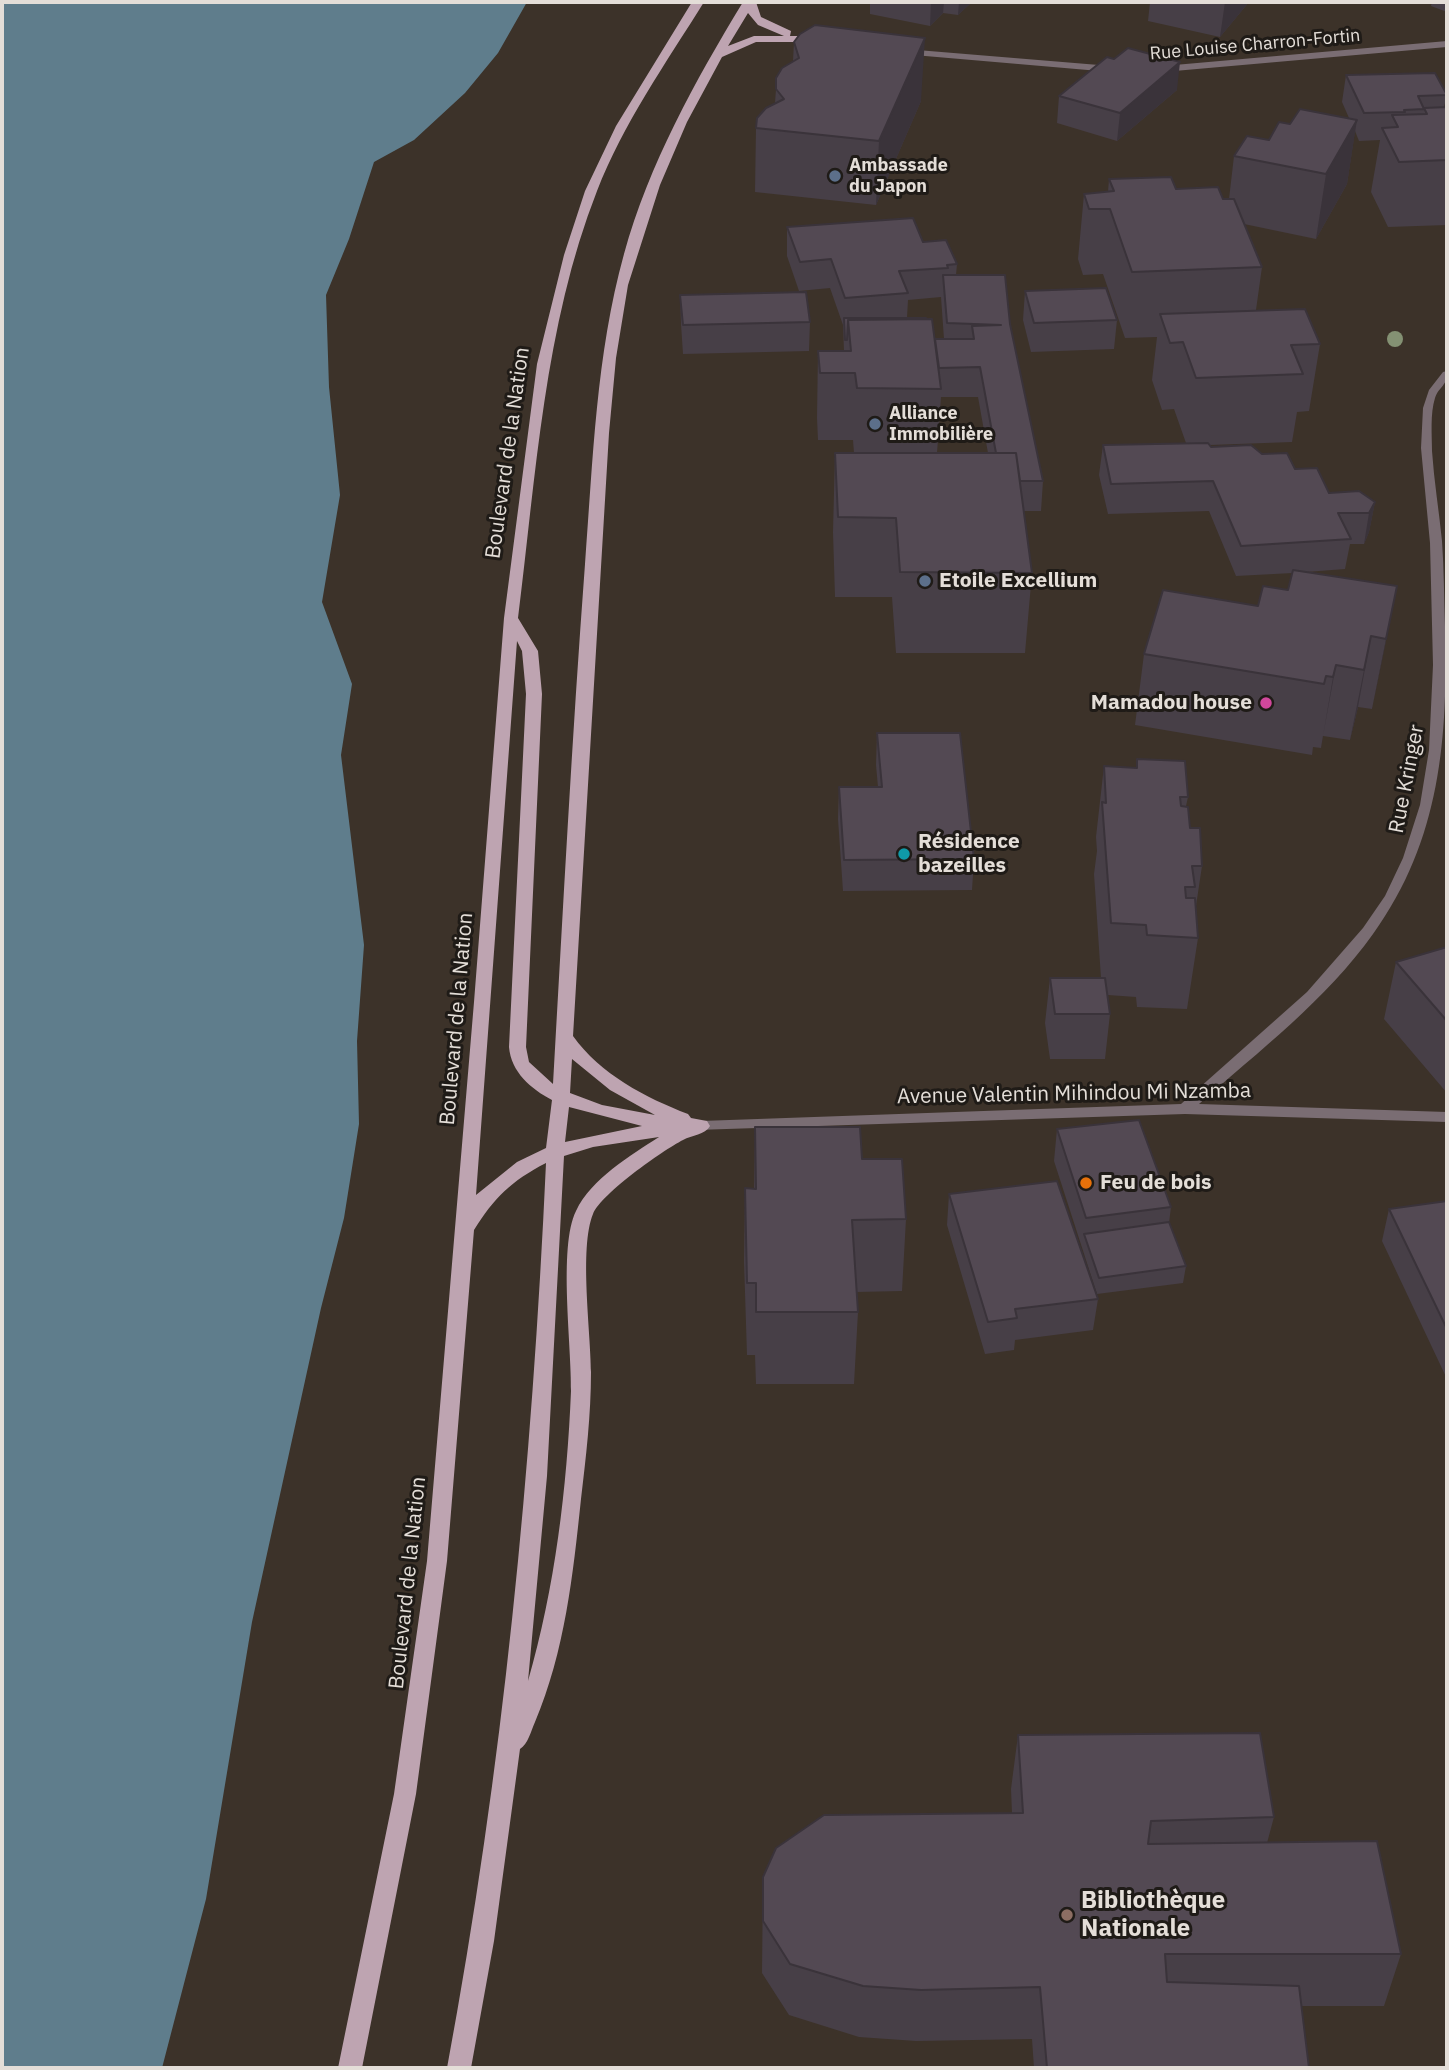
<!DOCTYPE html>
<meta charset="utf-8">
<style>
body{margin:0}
#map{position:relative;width:1449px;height:2070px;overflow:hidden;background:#3c3229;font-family:"IBM Plex Sans",sans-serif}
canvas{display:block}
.frame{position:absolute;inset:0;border:4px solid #e4ded8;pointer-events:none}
</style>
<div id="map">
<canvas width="1449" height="2070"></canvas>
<div class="frame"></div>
</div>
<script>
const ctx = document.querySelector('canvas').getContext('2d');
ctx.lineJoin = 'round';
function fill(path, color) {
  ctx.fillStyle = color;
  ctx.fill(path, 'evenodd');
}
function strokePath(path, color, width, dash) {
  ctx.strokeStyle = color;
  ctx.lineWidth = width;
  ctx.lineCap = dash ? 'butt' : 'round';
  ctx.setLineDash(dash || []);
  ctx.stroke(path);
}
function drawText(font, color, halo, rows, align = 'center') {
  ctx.font = font + ' "IBM Plex Sans",sans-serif';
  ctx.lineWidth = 6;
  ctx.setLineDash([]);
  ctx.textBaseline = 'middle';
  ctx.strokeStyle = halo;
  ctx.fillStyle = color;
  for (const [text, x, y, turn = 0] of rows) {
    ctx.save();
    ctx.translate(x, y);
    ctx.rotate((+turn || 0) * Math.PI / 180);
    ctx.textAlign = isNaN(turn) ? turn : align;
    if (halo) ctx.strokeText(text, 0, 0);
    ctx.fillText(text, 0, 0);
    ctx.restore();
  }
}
const water = new Path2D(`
 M2,2H527L498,53L465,93L414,140L374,162L349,239L326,295L329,387L340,495L322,602L352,684L341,755L364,945L357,1041L359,1124L344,1218L321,1308L252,1622L206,1899L162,2068H2Z`);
const minor = new Path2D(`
 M1447,41V47L1163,72L1158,69L1163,66Z
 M905,49L1111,66L1116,69L1111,72L902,54V50Z`);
const tertiary = new Path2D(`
 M1447,371C1448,386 1439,386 1435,398C1430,414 1432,435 1432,451C1434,481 1439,511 1442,541C1444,569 1444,597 1445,626C1448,737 1441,840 1373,934C1326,1000 1259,1051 1199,1104L1447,1112V1122L1185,1114L696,1130L694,1126L696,1122L701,1121L1181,1104L1307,992L1363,928L1385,896L1403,858L1420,805L1429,750L1433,665L1430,543L1421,448L1423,408L1429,390L1443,372Z`);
const primary = new Path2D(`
 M692,2H704C666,63 623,124 597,191C544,326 536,476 518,618L538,651L542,694L526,1047L529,1062L553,1084C563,910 572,737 585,564C593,460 596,355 624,254C649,164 695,81 743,2H756L761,17L791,31L790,36H815L821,39L815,42H756L722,57L687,122L660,185L628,285L616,358L609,433L573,1036C600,1074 646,1098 688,1114L691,1118L707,1121L710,1126C705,1135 692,1135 683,1140C662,1151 602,1193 593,1214C579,1248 591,1333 591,1372C591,1415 586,1457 581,1499C573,1575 565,1651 535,1722C531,1731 528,1744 520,1749L494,1941L471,2068H447C503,1769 532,1468 546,1163C511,1181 494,1198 474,1230L447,1561L416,1794L362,2068H338L394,1794L427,1561L474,1002L504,618L537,364L564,255L585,191L616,126ZM748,13L758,25L784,36H754L728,46ZM517,641L522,651L526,694L509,1047C511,1072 531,1089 552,1100L546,1148L517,1162L476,1195ZM572,1059L610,1090L655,1115L602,1105L570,1093ZM569,1107L642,1126L565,1142ZM659,1137C631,1155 591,1179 576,1211C558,1247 572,1347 571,1391C567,1488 555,1588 528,1681L547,1476L564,1156L593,1147Z`);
const trees = [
 [1395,339]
];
const wall = new Path2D(`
 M862,2H972L958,15L943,13L930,26L870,14V4Z
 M1150,2H1249L1220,37L1148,21Z
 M1432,2H1447V12L1431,6Z
 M794,42L921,101L876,205L755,192L756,128L775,103L776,89L793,61Z
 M1346,75L1447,95L1444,107H1447V225L1388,227L1371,192L1380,140L1359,141L1355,131L1347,184L1316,239L1244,224L1262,267L1256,310L1320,344L1309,411L1297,412L1292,442L1210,445L1211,447L1262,454L1295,469L1329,493L1375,502L1369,532L1364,544H1350L1345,569L1306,572L1397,586L1372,709L1358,707L1350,740L1323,736L1321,748L1313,747L1312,755L1135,725L1144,654L1258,606L1288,590L1293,573L1236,576L1209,511L1108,514L1099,475L1103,445L1186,443L1174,409L1162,410L1152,380L1157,337L1125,338L1103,274L1083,275L1078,259L1084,194L1108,192L1109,179L1176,189L1223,199H1229L1234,156L1269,140L1290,124L1349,118L1342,102Z
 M1177,90L1117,141L1057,123L1059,96Z
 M787,227L923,242L957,264L956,275L1010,324L1043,481L1041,511H1024L1032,573L1025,653H896L892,597H835L833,532L835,453H854L853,440H818L817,418L818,351H844L843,325L830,288L799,291L787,256ZM941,297L944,339H935L907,318L908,300ZM941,397H978L988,453H937Z
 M1025,291L1117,320L1114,349L1031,352L1023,320Z
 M680,295L810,322L809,351L683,354L681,324Z
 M877,733L974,859L972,890L843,891L838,819L839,787H878L876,765Z
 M1137,759L1188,797L1186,806L1190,828L1202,866L1196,906L1198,938L1187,1009L1137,1007L1136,997L1108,995L1110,1014L1105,1059H1050L1045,1023L1050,978H1101L1094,874L1097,851L1096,837L1104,766L1136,768Z
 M1447,948V1093L1384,1019L1396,962Z
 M755,1127L862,1159L906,1219L902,1291L856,1292L858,1312L854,1384H756L755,1355H747L744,1261L745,1188L754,1189Z
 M1057,1129L1171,1207L1169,1223L1186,1266L1183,1283L1097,1294L1054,1161Z
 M949,1194L1098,1299L1093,1330L1015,1340L1014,1350L985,1354L947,1225Z
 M1447,1201V1379L1382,1241L1389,1209Z
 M1018,1735L1274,1817L1267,1843L1401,1954L1384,2006H1301L1309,2068H1034L1032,2039L916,2041L859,2037L789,2015L762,1973L763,1877L1012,1813L1011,1789Z`);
const shadedWall = new Path2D(`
 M931,2H944L943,13L930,26Z
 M959,2H972L958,15Z
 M1225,2H1249L1220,37Z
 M925,38L921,101L876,205L879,141Z
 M1180,62L1177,90L1117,141L1120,113Z
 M1357,120L1347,184L1316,239L1326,174Z
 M1375,502L1369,532L1364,544L1369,513Z
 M1397,586L1383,656L1372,709L1386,639Z
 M1371,636L1358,707L1350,740L1364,670Z
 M1336,665L1323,736L1321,748L1333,677Z`);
const building = new Path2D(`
 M815,25L925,38L879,141L756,128L757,118L766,108L784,99L776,89V78L782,68L799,58L794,42L800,34Z
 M1128,48L1180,62L1120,113L1059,96L1107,57L1114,59Z
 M1435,73L1447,95L1418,96L1424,109L1404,110L1405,112L1364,113L1346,75Z
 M1447,107V160L1399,162L1382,128L1398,127L1392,115L1427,114L1424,108Z
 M1300,109L1357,120L1326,174L1234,156L1247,136L1269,140L1279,122L1290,124Z
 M1171,177L1176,189L1218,187L1223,199H1234L1262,267L1132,272L1110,209H1089L1084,194L1114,191L1109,179Z
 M913,218L923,242L946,240L957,264L947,265L948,268L899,271L908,293L845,298L831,259L800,262L787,227Z
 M943,275H1005L1010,324L1043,481H1020L1016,453H996L980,367L939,368L935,339H974L972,326L1001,325L947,323Z
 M1106,288L1117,320L1034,323L1025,291Z
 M806,292L810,322L683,325L680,295Z
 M1305,309L1320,344L1291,345L1303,374L1196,378L1183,342L1170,343L1160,314Z
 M844,318H926V319L848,320L847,340H845Z
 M932,319L941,389L857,388L855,373H820L818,351H851L848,320Z
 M1208,443L1211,447L1251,445L1262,454L1287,453L1295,469L1317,468L1329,493L1359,491L1375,502L1369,513H1338L1351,539L1241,546L1213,481L1111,484L1103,445Z
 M835,453H1016L1032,573L900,572L896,518L838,517Z
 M1293,570L1397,586L1386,639L1371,636L1364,670L1336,665L1333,677L1326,676L1324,684L1144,654L1163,590L1258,606L1263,586L1288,590Z
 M877,733H960L974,859L844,860L839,787H882Z
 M1137,759L1185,761L1188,797H1180L1181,806L1188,807L1190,828H1200L1202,866H1192L1195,887H1185L1186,898H1195L1198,938L1147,935L1146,925L1111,923L1102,802L1106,803L1104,766L1137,768Z
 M1447,947V1021L1396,962Z
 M1050,978H1105L1110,1014H1055Z
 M1139,1120L1171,1207L1086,1218L1057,1129Z
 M755,1127H860L862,1159H902L906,1219L852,1220L858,1312H756V1283H747L745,1188L756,1189Z
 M1057,1181L1098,1299L1015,1309L1017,1318L988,1322L949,1194Z
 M1447,1201V1329L1389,1209Z
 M1169,1222L1186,1266L1099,1278L1084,1234Z
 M1260,1733L1274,1817L1151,1821L1148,1844L1377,1841L1401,1954H1165L1167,1982L1299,1986L1309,2068H1047L1040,1987L921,1990L863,1986L790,1964L763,1921V1877L776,1848L824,1815L1023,1813L1018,1735Z`);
const markers = [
 [835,176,7,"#5c6f8a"],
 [875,424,7,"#5c6f8a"],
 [925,581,7,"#5c6f8a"],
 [1266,703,7,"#d1479c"],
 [904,854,7,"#0f9aa8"],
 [1086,1183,7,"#e8710a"],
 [1067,1915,7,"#8d6e63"]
];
const farStreetnames = [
 ["Rue Louise Charron-Fortin",1255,45,-5]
];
const farPoinames = [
 ["Ambassade",849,166],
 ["du Japon",849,187],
 ["Alliance",889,414],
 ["Immobilière",889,435]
];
const streetNames = [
 ["Boulevard de la Nation",508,453,-82],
 ["Rue Kringer",1407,779,-79],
 ["Boulevard de la Nation",457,1019,-85],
 ["Avenue Valentin Mihindou Mi Nzamba",1074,1094,-1],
 ["Boulevard de la Nation",408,1583,-84]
];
const poiNames = [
 ["Etoile Excellium",939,581],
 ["Mamadou house",1252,703,"right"],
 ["Résidence",918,842],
 ["bazeilles",918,866],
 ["Feu de bois",1100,1183]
];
const nearPoinames = [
 ["Bibliothèque",1081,1901],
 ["Nationale",1081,1929]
];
fill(water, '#5f7d8c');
fill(minor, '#7a6d73');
fill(tertiary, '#7a6d73');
fill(primary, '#bea4b1');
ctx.fillStyle = '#849173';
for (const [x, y] of trees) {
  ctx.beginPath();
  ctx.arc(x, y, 8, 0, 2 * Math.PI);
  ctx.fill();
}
fill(wall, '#473f47');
fill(shadedWall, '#3a333a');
fill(building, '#534953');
strokePath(building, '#3a333a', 2);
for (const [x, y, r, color] of markers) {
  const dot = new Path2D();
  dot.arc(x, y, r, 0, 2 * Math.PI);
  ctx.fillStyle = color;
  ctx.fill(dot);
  strokePath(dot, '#1f1b17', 2.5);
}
drawText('18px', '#e4ded8', '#1f1b17', farStreetnames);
drawText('bold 18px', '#e4ded8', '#1f1b17', farPoinames, 'left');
drawText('21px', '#e4ded8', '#1f1b17', streetNames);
drawText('bold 21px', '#e4ded8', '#1f1b17', poiNames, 'left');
drawText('bold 24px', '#e4ded8', '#1f1b17', nearPoinames, 'left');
</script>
